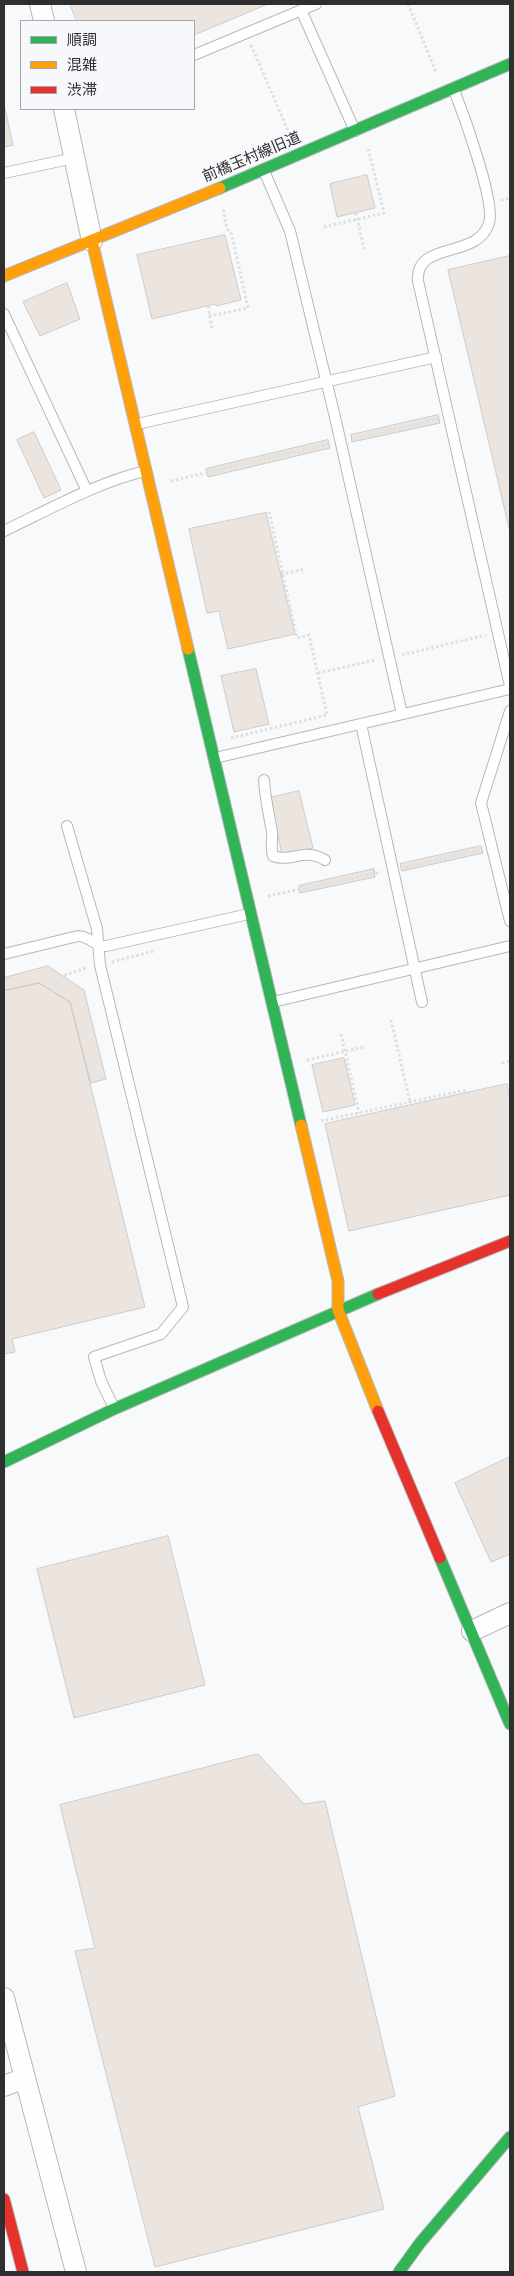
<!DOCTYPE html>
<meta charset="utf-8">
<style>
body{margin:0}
#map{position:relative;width:514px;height:2276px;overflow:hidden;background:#f8f9fa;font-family:Jost,"Noto Sans JP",sans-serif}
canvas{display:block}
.frame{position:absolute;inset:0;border:5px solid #2f2f31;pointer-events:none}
.legend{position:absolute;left:20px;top:20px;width:175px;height:90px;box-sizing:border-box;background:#f7f8fb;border:1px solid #a7a8aa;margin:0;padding:6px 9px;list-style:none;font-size:15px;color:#2f2f31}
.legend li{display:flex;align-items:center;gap:10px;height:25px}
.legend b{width:25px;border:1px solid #a7a8aa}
</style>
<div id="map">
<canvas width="514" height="2276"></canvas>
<div class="frame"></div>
<ul class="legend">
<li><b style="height:6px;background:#30b455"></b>順調</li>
<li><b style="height:6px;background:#ff9f0a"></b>混雑</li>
<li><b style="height:6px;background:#e5322d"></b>渋滞</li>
</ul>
</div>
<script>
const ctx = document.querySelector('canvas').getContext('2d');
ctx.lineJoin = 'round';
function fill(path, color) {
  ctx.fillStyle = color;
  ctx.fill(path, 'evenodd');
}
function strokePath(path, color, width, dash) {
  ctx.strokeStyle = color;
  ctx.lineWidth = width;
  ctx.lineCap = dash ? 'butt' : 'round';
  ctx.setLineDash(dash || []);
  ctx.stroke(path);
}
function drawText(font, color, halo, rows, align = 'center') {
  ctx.font = font + ' Jost,"Noto Sans JP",sans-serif';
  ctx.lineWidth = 4.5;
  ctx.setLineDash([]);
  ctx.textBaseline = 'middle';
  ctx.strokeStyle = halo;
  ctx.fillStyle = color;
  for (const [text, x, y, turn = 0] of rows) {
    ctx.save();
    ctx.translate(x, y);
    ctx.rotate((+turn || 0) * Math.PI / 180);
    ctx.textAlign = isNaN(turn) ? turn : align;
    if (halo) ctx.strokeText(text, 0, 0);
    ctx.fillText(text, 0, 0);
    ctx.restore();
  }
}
const building = new Path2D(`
 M70,4H268L194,35V21H77Z
 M4,104L13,145L4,147Z
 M367,175L375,208L337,217L330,184Z
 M225,235L241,300L216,306L215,304L152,319L137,255Z
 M510,256V532L448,270Z
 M67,283L80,319L40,336L23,302Z
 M438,415L440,423L352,442L351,435Z
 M34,432L61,490L44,498L17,440Z
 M328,440L330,448L208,477L206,469Z
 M266,513L295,634L228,649L219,611L207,613L189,529Z
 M256,669L269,724L234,732L221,676Z
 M299,791L313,848L282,854L269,798Z
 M481,846L483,853L402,871L400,864Z
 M374,869L375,877L300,893L299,886Z
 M48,966L84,990L106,1079L91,1083L70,1002L39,983L4,991V978Z
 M39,983L70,1002L145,1307L12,1339L15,1352L4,1354V991Z
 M344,1058L355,1105L323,1112L312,1065Z
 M507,1084L510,1099V1195L349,1231L325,1124Z
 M510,1457V1554L491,1562L455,1483Z
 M168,1536L205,1685L74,1718L37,1569Z
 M258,1754L304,1804L325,1801L395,2096L358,2107L384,2209L155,2267L75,1951L95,1948L60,1805Z`);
const path = new Path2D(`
 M408,4L436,72
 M251,45L290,135
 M501,200L510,198
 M356,213L364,249
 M324,227L384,213L368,148
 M208,306L212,329
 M209,316L248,308L231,232L227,229L223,209
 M354,439L438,419
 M171,481L328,444
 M281,574L306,569
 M402,655L486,635
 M318,673L376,660
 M231,738L327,715L309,635L297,638L269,512
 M405,867L479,850
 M268,896L381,872
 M112,962L154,951
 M52,991L63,976L86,968
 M391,1020L410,1102
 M341,1034L359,1113
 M307,1060L364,1047
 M502,1063L510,1061
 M321,1121L466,1090`);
const lane = new Path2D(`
 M301,10L355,131
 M194,55L316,4
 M454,90C463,113 496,203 489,223C478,260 415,240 418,281L510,686
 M264,171L290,231L335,417L402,714
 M4,173L74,158
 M4,314L87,491
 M137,424L436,357
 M4,531C50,509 96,483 145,471
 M510,711L481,803L510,921
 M361,724L422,1002
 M215,758L510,689
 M264,780C265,798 269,814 272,832C273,840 270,847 273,856C292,863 303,847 325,860
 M67,826L97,929L100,965L183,1307L161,1334L94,1357L101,1381L114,1408
 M4,954L78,936C90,936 95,947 106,946L249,914
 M273,1002L510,946`);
const street = new Path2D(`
 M40,4L44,21
 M64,109L92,241
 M472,1631L510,1613
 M4,1998L76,2272
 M4,2086L25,2078`);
const fast = new Path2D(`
 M220,188L510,64
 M188,649L301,1125
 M4,1462L114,1409L378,1294
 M440,1558L510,1724
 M399,2272L420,2243L510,2137`);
const slow = new Path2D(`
 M92,241L188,649
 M4,276L220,188
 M301,1125L338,1281V1310L378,1411`);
const jam = new Path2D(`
 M378,1294L510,1241
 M378,1411L440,1558
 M4,2199L23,2272`);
const streetNames = [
 ["前橋玉村線旧道",252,158,-23]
];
fill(building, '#ece5df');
strokePath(building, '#cbcbcb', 1);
strokePath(lane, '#b7b8b9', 12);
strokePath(street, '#b7b8b9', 22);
strokePath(fast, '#b7b8b9', 13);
strokePath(slow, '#b7b8b9', 13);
strokePath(jam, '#b7b8b9', 13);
strokePath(path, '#dedfdf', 3, [2.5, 2.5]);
strokePath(lane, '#fefefe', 10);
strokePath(street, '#fefefe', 20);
strokePath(fast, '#30b455', 11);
strokePath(slow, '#ff9f0a', 11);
strokePath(jam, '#e5322d', 11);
drawText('15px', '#2f2f31', '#f7f8fb', streetNames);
</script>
